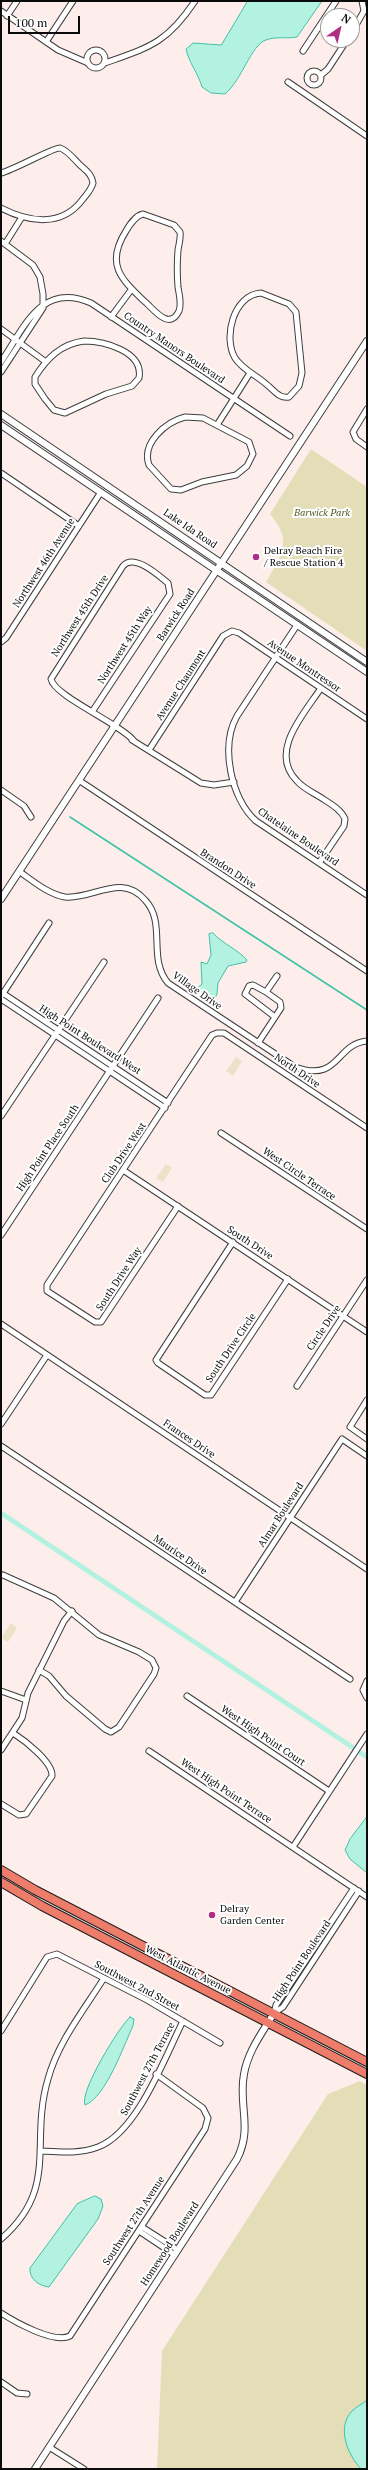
<!DOCTYPE html>
<style>
body{margin:0}
#map{position:relative;width:368px;height:2470px;overflow:hidden;background:#fdeeeb;font-family:"PT Serif",serif}
canvas{display:block}
.frame{position:absolute;inset:0;border:2px solid #0b0b0b;pointer-events:none}
.north{position:absolute;left:320px;top:8px;width:40px;height:40px;box-sizing:border-box;background:#fff;border:1px solid #9d9d9d;border-radius:50%;rotate:34deg;font-size:11px;font-weight:700;line-height:16px;text-align:center;color:#0b0b0b}
.north::after{content:'';display:block;margin:auto;width:14px;height:18px;background:#af2f85;clip-path:polygon(50% 0,100% 100%,50% 72%,0 100%)}
.scale{position:absolute;left:8px;top:16px;width:72px;height:18px;box-sizing:border-box;border:2px solid #0b0b0b;border-top:0;padding-left:5px;font-size:12px;line-height:14px;white-space:nowrap;color:#0b0b0b;-webkit-text-stroke:3px #fff;paint-order:stroke}
</style>
<div id="map">
<canvas width="368" height="2470"></canvas>
<div class="frame"></div>
<div class="north">N</div>
<div class="scale">100 m</div>
</div>
<script>
const ctx = document.querySelector('canvas').getContext('2d');
ctx.lineJoin = 'round';
function fill(path, color) {
  ctx.fillStyle = color;
  ctx.fill(path, 'evenodd');
}
function strokePath(path, color, width, dash) {
  ctx.strokeStyle = color;
  ctx.lineWidth = width;
  ctx.lineCap = dash ? 'butt' : 'round';
  ctx.setLineDash(dash || []);
  ctx.stroke(path);
}
function drawText(font, color, halo, rows, align = 'center') {
  ctx.font = font + ' "PT Serif",serif';
  ctx.lineWidth = 4;
  ctx.setLineDash([]);
  ctx.textBaseline = 'middle';
  ctx.strokeStyle = halo;
  ctx.fillStyle = color;
  for (const [text, x, y, turn = 0] of rows) {
    ctx.save();
    ctx.translate(x, y);
    ctx.rotate((+turn || 0) * Math.PI / 180);
    ctx.textAlign = isNaN(turn) ? turn : align;
    if (halo) ctx.strokeText(text, 0, 0);
    ctx.fillText(text, 0, 0);
    ctx.restore();
  }
}
const green = new Path2D(`
 M311,449L367,487V651L266,582C282,554 293,541 270,514Z
 M360,2081L367,2085V2469H157L162,2351L328,2094Z`);
const pitch = new Path2D(`
 M236,1057L242,1061L233,1076L226,1071Z
 M166,1164L172,1168L163,1182L156,1178Z
 M11,1623L17,1628L8,1642L1,1638Z`);
const water = new Path2D(`
 M248,1H322L297,37C287,39 276,36 266,40C251,45 242,80 225,94L211,93L202,87C198,73 189,63 186,49L193,43L221,45Z
 M213,933C223,944 237,949 247,960L246,962L228,966L218,983L217,994L214,1000L196,989L202,984L201,962L207,964L211,955L209,934Z
 M367,1817V1873L350,1859L345,1850L350,1839Z
 M130,2017L134,2019L133,2026C123,2047 106,2097 85,2105C79,2092 119,2027 130,2017Z
 M95,2196L101,2199L103,2206L98,2219L49,2287C39,2286 29,2279 30,2268L77,2204Z
 M367,2400V2469H361C348,2455 336,2428 352,2411C356,2407 362,2404 367,2400Z`);
const stream = new Path2D(`
 M70,817L367,1010`);
const canal = new Path2D(`
 M1,1513L367,1757`);
const minor = new Path2D(`
 M1,11L58,50L88,63
 M7,16L17,1
 M352,32L364,11L362,1
 M46,42L73,1
 M87 59a9 9 0 1 1 18 0a9 9 0 1 1-18 0Z
 M303,51L336,1
 M105,63C150,47 167,43 195,1
 M307 78a7 7 0 1 1 14 0a7 7 0 1 1-14 0Z
 M321,75L328,69L347,40
 M288,82L367,136
 M1,173C14,170 54,147 60,148C67,150 74,159 79,164C85,170 92,174 93,183C91,190 87,194 83,199C62,228 28,222 1,208
 M143,214L174,225L180,232C181,238 179,244 178,250C177,263 177,275 178,287C179,294 182,303 179,311C169,332 153,308 144,301C121,279 105,264 126,231C130,224 135,216 143,214Z
 M1,241L33,265L40,277L43,294V308L1,372
 M5,244L22,217
 M261,293L289,304L296,312L302,373L299,386L289,397C279,399 274,390 266,384C256,375 243,370 235,358C223,338 233,295 261,293Z
 M111,317L131,290
 M1,329L46,362
 M84,341C103,341 144,351 139,378L132,386L106,394L65,413L54,410L45,399L35,384V377C47,358 61,344 84,341Z
 M1,362C24,328 41,281 91,303L290,436
 M367,409L353,432L356,439L367,447
 M185,417L203,418L249,442L253,454L247,466L236,475L202,482L181,490L171,489L149,465C141,443 166,422 185,417Z
 M217,425L250,373
 M1,473L79,526
 M297,625L237,716C220,746 231,799 256,821L367,895
 M1,642L6,638L101,492
 M92,712L170,594L168,583C158,575 134,553 123,566L51,679C54,696 121,724 134,741
 M132,740L201,783L214,785L234,782
 M149,750L223,636L232,631L239,633L367,719
 M80,781L367,971
 M1,790L24,806L31,817
 M319,863L344,826L345,819C341,809 329,803 320,797C312,792 303,788 297,781C268,752 304,714 321,688
 M20,872C33,881 48,894 65,897C93,900 121,872 145,900C167,923 147,958 168,983L295,1067C340,1083 335,1044 367,1041
 M1,992L168,1103
 M266,992L253,985L249,986L245,994L275,1017
 M2,995L49,923
 M1,999L165,1108
 M258,1043L281,1008L280,1002L266,992L277,976
 M1,1116L104,962
 M221,1133L367,1229
 M123,1170L367,1332
 M178,1206L101,1322H95L47,1291V1285L212,1035L217,1033H224L367,1128
 M1,1235L158,998
 M233,1242L156,1360L158,1363L205,1395H211L288,1279
 M1,1324L367,1569
 M297,1386L367,1280
 M367,1400L350,1427L367,1439
 M1,1424L47,1355
 M1,1446L350,1679
 M3,1575L54,1598L99,1635L139,1652L152,1660L156,1668L154,1674L119,1727L111,1732L105,1729L66,1696L49,1676L39,1670
 M235,1602L342,1439L367,1456
 M367,1681L363,1690L367,1698
 M1,1691L26,1700
 M187,1696L329,1791
 M1,1750L22,1718L28,1693L64,1621L72,1611
 M149,1751L367,1897
 M1,1804L19,1815L26,1814L52,1776C53,1762 24,1740 13,1733
 M293,1847L367,1734
 M274,2013L283,2007L359,1891
 M274,2013L276,2005L354,1888
 M1,2031L47,1957L57,1954L147,2000L220,2043
 M40,2151C60,2152 80,2154 98,2147C137,2133 165,2057 183,2021
 M142,2227L178,2250
 M139,2231L175,2255
 M1,2239C60,2188 29,2143 48,2079C58,2042 84,2010 104,1978
 M1,2313C15,2322 54,2344 70,2336L205,2129L208,2118L203,2108L156,2074
 M1,2382L17,2393L27,2394
 M49,2447L84,2469`);
const tertiary = new Path2D(`
 M1,414L367,662
 M1,425L367,672
 M1,899L367,341
 M35,2469L237,2159C253,2128 238,2105 244,2074C248,2051 262,2033 274,2013`);
const primary = new Path2D(`
 M1,1870L35,1890L367,2062
 M1,1882L42,1906L367,2074`);
const markers = [
 [256,557,4,"#af2f85"],
 [212,1915,4,"#af2f85"]
];
const streetNames = [
 ["Country Manors Boulevard",174,348,34],
 ["Lake Ida Road",190,529,34],
 ["Northwest 46th Avenue",44,563,-57],
 ["Barwick Road",176,615,-57],
 ["Northwest 45th Drive",80,616,-57],
 ["Northwest 45th Way",125,645,-57],
 ["Avenue Montressor",304,666,34],
 ["Avenue Chaumont",181,685,-57],
 ["Chatelaine Boulevard",298,837,34],
 ["Brandon Drive",228,869,33],
 ["Village Drive",197,991,35],
 ["High Point Boulevard West",90,1040,33],
 ["North Drive",297,1071,34],
 ["High Point Place South",48,1148,-56],
 ["Club Drive West",124,1153,-56],
 ["West Circle Terrace",299,1174,34],
 ["South Drive",250,1243,33],
 ["South Drive Way",119,1279,-57],
 ["Circle Drive",324,1328,-56],
 ["South Drive Circle",231,1348,-56],
 ["Frances Drive",189,1439,34],
 ["Almar Boulevard",281,1515,-57],
 ["Maurice Drive",180,1555,34],
 ["West High Point Court",263,1736,34],
 ["West High Point Terrace",226,1791,34],
 ["High Point Boulevard",302,1961,-56],
 ["West Atlantic Avenue",188,1970,27],
 ["Southwest 2nd Street",137,1986,28],
 ["Southwest 27th Terrace",148,2069,-62],
 ["Southwest 27th Avenue",134,2221,-57],
 ["Homewood Boulevard",170,2244,-57]
];
const parkNames = [
 ["Barwick Park",322,513]
];
const poiNames = [
 ["Delray Beach Fire",264,551],
 ["/ Rescue Station 4",264,563],
 ["Delray",220,1909],
 ["Garden Center",220,1921]
];
fill(green, '#e4deb8');
fill(pitch, '#ece2c9');
fill(water, '#b3f1e1');
strokePath(water, '#40c2a5', 1);
strokePath(stream, '#40c2a5', 1.5);
strokePath(canal, '#b3f1e1', 5);
strokePath(minor, '#3e3e3e', 7);
strokePath(tertiary, '#3e3e3e', 8);
strokePath(primary, '#1c1c1c', 10);
strokePath(minor, '#fff', 5);
strokePath(tertiary, '#fff', 6);
strokePath(primary, '#ed7c6b', 8);
for (const [x, y, r, color] of markers) {
  const dot = new Path2D();
  dot.arc(x, y, r, 0, 2 * Math.PI);
  ctx.fillStyle = color;
  ctx.fill(dot);
  strokePath(dot, '#fff', 1.5);
}
drawText('10px', '#0b0b0b', '#fff', streetNames);
drawText('italic 10px', '#525d21', '#fff', parkNames);
drawText('10px', '#0b0b0b', '#fff', poiNames, 'left');
</script>
